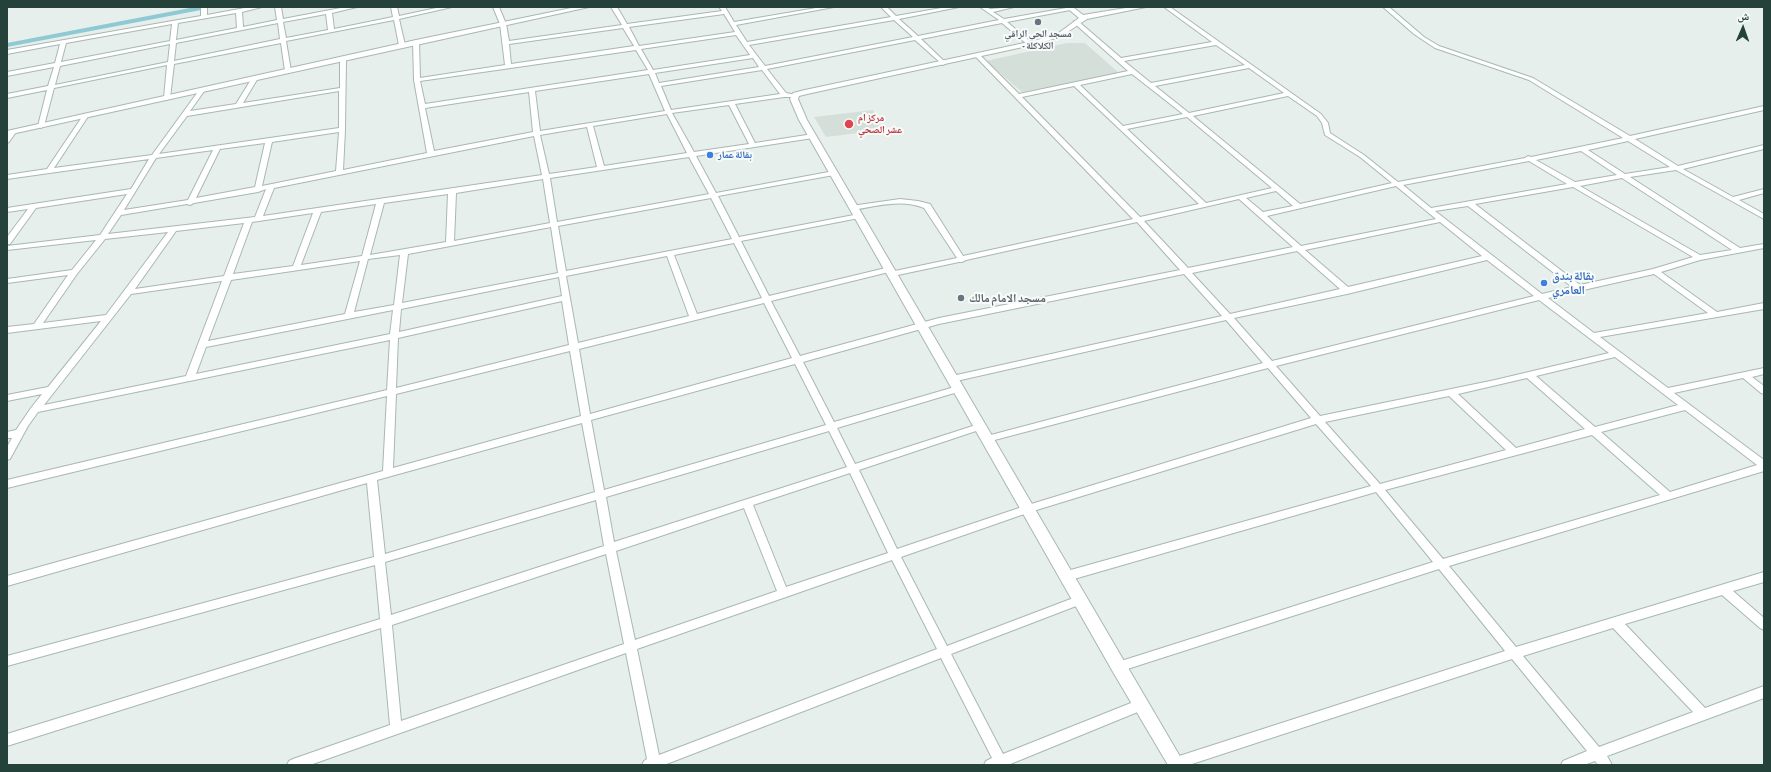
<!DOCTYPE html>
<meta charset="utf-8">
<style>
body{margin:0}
#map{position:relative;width:1771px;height:772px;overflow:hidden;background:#e6efeb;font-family:"Asap Condensed","Noto Naskh Arabic",sans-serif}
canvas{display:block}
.frame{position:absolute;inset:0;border:8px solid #24423a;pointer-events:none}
.north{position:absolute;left:1723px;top:8px;width:40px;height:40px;-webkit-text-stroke:3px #f7fbf9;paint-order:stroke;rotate:2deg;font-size:11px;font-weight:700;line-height:16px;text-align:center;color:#24423a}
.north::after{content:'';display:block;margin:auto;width:14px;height:18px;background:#24423a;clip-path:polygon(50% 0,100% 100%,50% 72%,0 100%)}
</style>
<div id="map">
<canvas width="1771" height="772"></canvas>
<div class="frame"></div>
<div class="north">ش</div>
</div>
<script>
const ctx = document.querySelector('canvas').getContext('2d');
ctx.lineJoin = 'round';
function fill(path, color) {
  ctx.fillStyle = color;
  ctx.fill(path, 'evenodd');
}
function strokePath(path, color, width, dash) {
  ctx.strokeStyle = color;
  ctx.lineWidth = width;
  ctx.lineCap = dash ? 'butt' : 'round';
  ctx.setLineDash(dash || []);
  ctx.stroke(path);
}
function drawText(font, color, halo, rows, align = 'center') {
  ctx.font = font + ' "Asap Condensed","Noto Naskh Arabic",sans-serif';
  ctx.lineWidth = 4;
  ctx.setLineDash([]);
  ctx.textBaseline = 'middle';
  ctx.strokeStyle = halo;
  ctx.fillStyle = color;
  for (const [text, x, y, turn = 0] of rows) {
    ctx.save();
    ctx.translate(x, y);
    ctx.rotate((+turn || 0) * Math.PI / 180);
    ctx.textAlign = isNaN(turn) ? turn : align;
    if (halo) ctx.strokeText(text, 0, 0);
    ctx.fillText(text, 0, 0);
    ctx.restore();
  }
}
const built = new Path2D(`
 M1067,43H1085L1119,73L1022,92L986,61Z
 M873,110L883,130L826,137L814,117Z`);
const canal = new Path2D(`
 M195,7L205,8L201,10L7,47V43Z`);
const minor = new Path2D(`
 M201,7H207V15L250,7H262L242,12L243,27L277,20L275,7H281L283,19L346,7H357L332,13L334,29L393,17L391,7H397L399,16L441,7H452L399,19L405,45L402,47L399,45L394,20L286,41L291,71L288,73L285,71L281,43L174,64L170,98L167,100L164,98L167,65L54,88L44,126L41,128L38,126L47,90L7,98V94L48,86L54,67L7,76V72L55,63L60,44L7,54V50L201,16ZM236,13L237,28L176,40L178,23ZM326,14L328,30L286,38L283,22ZM278,23L280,39L174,61L176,43ZM172,24L170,41L61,62L66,43ZM170,44L168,62L55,85L60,66Z
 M493,7H499L506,24L509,41L622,25L611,7H617L627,24L722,11L719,7H725L734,22L822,7H834L736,25L747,42L891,17L881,7H887L896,16L947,7H959L899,19L918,36L999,20L980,7H987L990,9L1014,7L993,12L1004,19L1072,7V9L1070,10L1007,22L1032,43V45H1028L1002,23L921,39L945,62V64L943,65L915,40L767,69L786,93L796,95V97H784L735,104L755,143L813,134L816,136L813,138L696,156L716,193L834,171L837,173L834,175L718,196L739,237L859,214L863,216L859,218L741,241L769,296L890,267L894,269L893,271L771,301L800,356L939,318L1180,270L1137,222L966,260L962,262H959L893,276H890L889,274L890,272L957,258L924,208C901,199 877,206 854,210L850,208L851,206L900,199L918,201L930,204L963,256L1133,219L975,56L980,55L1019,94L1128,71L1074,23V21H1078L1121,58L1212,42L1164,7H1170L1321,114L1328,123L1330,133L1364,155L1398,182L1525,158L1528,156L1531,157L1623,138L1529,80L1435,48L1414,34L1383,7H1389L1424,37L1439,46L1533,78L1630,136L1764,106V110L1635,139L1678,166L1764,145V149L1683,169L1733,197L1764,189V193L1739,200L1764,214V219L1676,170L1630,177L1740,248L1764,244V248L1700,260L1661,272L1717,312L1764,303V309L1600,337L1668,388L1764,368V374L1752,377L1764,386V394L1761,393L1743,378L1674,393L1764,460V471L1449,566L1516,647L1764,572V582L1733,591L1764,618V630L1760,628L1722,595L1625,624L1705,708L1764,686V698L1607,756L1612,765H1598L1595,761L1584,765H1561L1563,761L1587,751L1512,659L1189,765H1171L1170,763L1172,759L1176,757L1505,651L1439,569L1118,672L1114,671L1112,667L1114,663L1118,662L1433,562L1376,492L1067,581L1063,579L1062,576L1063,573L1067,571L1371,486L1316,424L1030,512L901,557L947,646L1076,597L1080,595L1084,597L1086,600L1084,603L951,654L1003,754L1141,699L1145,701L1147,705L1145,709L1008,765H984L986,761L992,758L941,658L664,765H642L644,761L647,759L626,653L310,765H287L289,761L293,759L390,725L381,628L7,746V734L380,619L375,565L7,666V656L374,557L367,483L7,586V576L383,471L387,396L7,488V480L387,390L390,340L38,412L28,426L10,459L7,460V447L12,438H7V432L16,430L31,408L42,394L7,401V395L48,387L101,321L7,333V327L34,324L68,275L7,283V279L72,270L96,240L7,250V246L100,235L127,194L36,208L10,244H7V237L28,209L7,212V208L131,189L149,159L7,179V175L47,169L84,114L89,115L54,168L152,155L200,89L205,90L190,111L236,104L252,78L255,76L258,78L243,103L340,88V59L343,57L346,59L345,130L343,170L427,153L414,80L413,42L416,40L419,42L420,78L505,65L500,24ZM724,14L735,32L639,46L629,27ZM894,20L913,37L765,66L749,45ZM623,28L634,46L511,64L509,44ZM736,35L750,55L653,70L641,49ZM1216,45L1245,65L1151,83L1124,61ZM636,50L648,70L425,104L420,81ZM753,58L759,67L659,83L655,73ZM1249,68L1284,93L1189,113L1155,86ZM762,70L780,94L671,110L661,86ZM649,74L665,111L540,131L535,91ZM1132,74L1183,114L1123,126L1080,85ZM1074,86L1199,204L1140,217L1022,97ZM339,91V128L159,154L187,116ZM529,92L533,132L434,151L425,108ZM1288,96L1317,116L1322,123L1325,135L1360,157L1392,183L1300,204L1193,116ZM729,105L749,144L694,152L672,113ZM667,114L687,153L604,166L593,126ZM1187,117L1272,188L1206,203L1127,129ZM587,127L597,167L549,174L540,135ZM339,132L336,171L262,186L272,142ZM534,136L542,175L263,216L274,188ZM1628,141L1670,167L1625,174L1588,150ZM265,143L255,187L196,198L220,149ZM213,150L188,200L124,210L156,158ZM1581,151L1617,175L1575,182L1536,160ZM689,157L709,194L557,222L550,178ZM1529,161L1567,184L1431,208L1403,185ZM1622,178L1732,250L1700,255L1580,186ZM543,179L550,223L454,241L456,193ZM1396,186L1436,219L1301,246L1267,216ZM1573,187L1693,257L1653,269L1580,285L1475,204ZM266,189L255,217L108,234L121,215L187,204L190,205L194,203L258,192ZM1276,191L1293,206L1263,212L1246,198ZM448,194L446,242L370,255L384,203ZM711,198L732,239L566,271L558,226ZM1239,199L1293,247L1188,268L1144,221ZM376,204L362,256L301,265L321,212ZM1468,206L1572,287L1542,294L1435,211ZM313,213L293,266L233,274L252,222ZM1440,222L1482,256L1348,287L1305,250ZM244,223L224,276L135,289L176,231ZM551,227L558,273L402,303L408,254ZM168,232L106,315L43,323L77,274L105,239ZM734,243L762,298L697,314L674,255ZM1297,251L1340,289L1230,314L1192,273ZM400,255L394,305L354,312L368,259ZM667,256L689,316L578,343L566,276ZM1487,260L1534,296L1272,361L1234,318L1347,294ZM360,261L345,314L208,341L231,280ZM1184,274L1222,316L952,376L948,379L952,382L1226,320L1263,363L987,436L984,437L982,439L984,441L987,442L1268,368L1311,418L1028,505L897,549L859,470L982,429L984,427L982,425L979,424L855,464L837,428L961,391L963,389L958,386L834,422L803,362L939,324ZM1654,274L1708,313L1594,333L1548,298ZM559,277L562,296L399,332L401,309ZM222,281L186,376L44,405L131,294ZM1539,300L1609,353L1495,380L1320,416L1276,366ZM562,301L569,345L396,388L398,338ZM764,303L792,358L590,414L579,349ZM393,310L390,334L196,374L206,347ZM570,351L581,416L393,468L396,394ZM1615,357L1678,405L1595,427L1536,376ZM795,364L826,425L604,490L591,420ZM1527,378L1585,429L1516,448L1458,394ZM1449,396L1506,450L1380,484L1325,422ZM1685,410L1757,465L1670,492L1601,432ZM582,423L595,492L385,554L377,480ZM829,431L847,467L614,542L606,497ZM1592,435L1660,495L1443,559L1385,490ZM850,473L888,553L786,587L753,505ZM596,500L604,546L391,615L385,562ZM744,508L777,591L635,640L616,551ZM606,554L624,644L401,721L392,625ZM892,560L937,649L659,755L637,649ZM1613,628L1693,712L1599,747L1523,656Z
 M13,130L16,132L9,142L7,143V136L11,131Z`);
const tertiary = new Path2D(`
 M576,7H589L7,135V131L416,40Z
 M1066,7H1073L1083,15L1132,7H1146L1087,19L1060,37L1032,45L807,94L799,96L798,99L807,120L1185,765H1168L1113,672L799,120L790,99L793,93L805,90L1029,42L1056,35L1079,18Z`);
const markers = [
 [1038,22,4,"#6b7280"],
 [849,124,5,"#e0444e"],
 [710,155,4,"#3f7fe0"],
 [1544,283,4,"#3f7fe0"],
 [961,298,4,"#6b7280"]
];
const farWorshipnames = [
 ["مسجد الحي الراقي",1038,34],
 ["- الكلاكلة",1038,46]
];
const farHealthnames = [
 ["مركز ام",858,118],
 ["عشر الصحي",858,130]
];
const farShopnames = [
 ["بقالة عمار",718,155]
];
const shopNames = [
 ["بقالة بندق",1552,276],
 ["العامري",1552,290]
];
const worshipNames = [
 ["مسجد الامام مالك",969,298]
];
fill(built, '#d4dfda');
fill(canal, '#8ec9d4');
strokePath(minor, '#a8b8b2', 2);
strokePath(tertiary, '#a8b8b2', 2);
fill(minor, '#fff');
fill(tertiary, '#fff');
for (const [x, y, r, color] of markers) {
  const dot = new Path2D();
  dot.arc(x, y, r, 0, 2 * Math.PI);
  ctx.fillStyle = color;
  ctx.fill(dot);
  strokePath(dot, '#f7fbf9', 1.5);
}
drawText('bold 10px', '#5b616d', '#f7fbf9', farWorshipnames);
drawText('bold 10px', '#be3a42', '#f7fbf9', farHealthnames, 'left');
drawText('bold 10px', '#366cbe', '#f7fbf9', farShopnames, 'left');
drawText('bold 12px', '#366cbe', '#f7fbf9', shopNames, 'left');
drawText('bold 12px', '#5b616d', '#f7fbf9', worshipNames, 'left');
</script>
